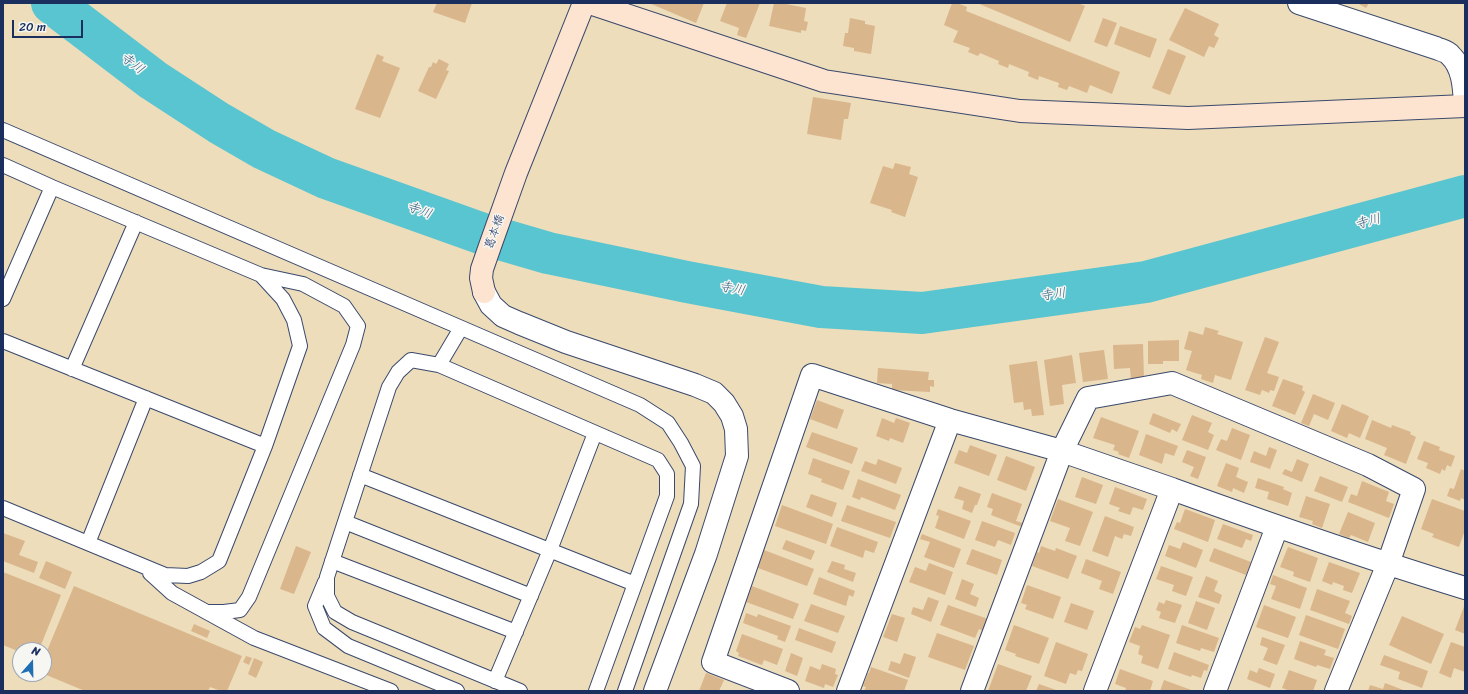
<!DOCTYPE html>
<meta charset="utf-8">
<style>
body{margin:0}
#map{position:relative;width:1468px;height:694px;overflow:hidden;background:#edddba;font-family:Sriracha,sans-serif}
canvas{display:block}
.frame{position:absolute;inset:0;border:4px solid #1b2f5e;pointer-events:none}
.north{position:absolute;left:12px;top:642px;width:40px;height:40px;box-sizing:border-box;background:#f6f6f2;border:1px solid #9ea6b7;border-radius:50%;rotate:20deg;font-size:11px;font-weight:700;line-height:16px;text-align:center;color:#1b2f5e}
.north::after{content:'';display:block;margin:auto;width:14px;height:18px;background:#1f6fb2;clip-path:polygon(50% 0,100% 100%,50% 72%,0 100%)}
.scale{position:absolute;left:12px;top:20px;width:71px;height:18px;box-sizing:border-box;border:2px solid #1b2f5e;border-top:0;padding-left:5px;font-size:12px;line-height:14px;white-space:nowrap;color:#1b2f5e;-webkit-text-stroke:3px #f6f6f2;paint-order:stroke}
</style>
<div id="map">
<canvas width="1468" height="694"></canvas>
<div class="frame"></div>
<div class="north">N</div>
<div class="scale">20 m</div>
</div>
<script>
const ctx = document.querySelector('canvas').getContext('2d');
ctx.lineJoin = 'round';
function strokePath(path, color, width, dash) {
  ctx.strokeStyle = color;
  ctx.lineWidth = width;
  ctx.lineCap = dash ? 'butt' : 'round';
  ctx.setLineDash(dash || []);
  ctx.stroke(path);
}
function fill(path, color) {
  ctx.fillStyle = color;
  ctx.fill(path, 'evenodd');
}
function drawText(font, color, halo, rows, align = 'center') {
  ctx.font = font + ' Sriracha,"Klee One",sans-serif';
  ctx.lineWidth = 3;
  ctx.setLineDash([]);
  ctx.textBaseline = 'middle';
  ctx.strokeStyle = halo;
  ctx.fillStyle = color;
  for (const [text, x, y, turn = 0] of rows) {
    ctx.save();
    ctx.translate(x, y);
    ctx.rotate((+turn || 0) * Math.PI / 180);
    ctx.textAlign = isNaN(turn) ? turn : align;
    if (halo) ctx.strokeText(text, 0, 0);
    ctx.fillText(text, 0, 0);
    ctx.restore();
  }
}
const river = new Path2D(`
 M52,3L153,80L219,123L264,149L326,178L483,234L548,253L687,282L821,307L922,313L1146,282L1465,196`);
const building = new Path2D(`
 M437,3H472L465,23L433,12Z
 M649,3H704L696,23Z
 M727,3H760L746,38L737,35L739,28L720,21Z
 M774,3H781L806,8L804,21L808,22L806,31L801,30V33L769,26Z
 M952,3H957L967,7L966,11L1120,72L1112,94L1090,85L1087,93L1069,86L1067,90L1058,87L1059,83L1039,76L1038,80L1028,76L1029,72L1009,64L1008,68L998,64L999,61L980,53L978,56L968,52L970,48L953,42L958,31L944,25Z
 M977,3H1078L1085,6L1070,42Z
 M1357,3H1369L1366,8Z
 M1185,8L1219,24L1214,35L1219,38L1214,48L1209,46L1204,57L1169,40Z
 M850,18L865,21V24L875,26L871,54L854,51V48L843,46L845,33H848Z
 M1103,18L1117,23L1107,47L1094,42Z
 M1120,26L1157,39L1150,58L1114,44Z
 M1168,49L1186,56L1170,95L1152,88Z
 M377,54L384,57L382,61L400,68L380,118L355,109Z
 M439,59L449,64L446,70L449,71L436,99L418,91L429,67H431L433,62L436,64Z
 M813,97L851,103L848,119H844L841,140L807,134Z
 M895,163L911,167L909,174L918,177L905,217L891,212L892,210L870,203L883,166L893,169Z
 M1205,327L1219,331L1217,334L1243,342L1231,380L1215,375L1213,383L1201,379L1202,375L1186,370L1192,351L1184,349L1189,331L1203,335Z
 M1265,337L1279,342L1267,373L1279,377L1274,391L1270,390L1269,393L1262,390L1260,395L1245,390Z
 M1179,340V361H1163V364H1148V341Z
 M1143,344L1144,380H1131L1130,368L1114,369L1113,345Z
 M1104,350L1108,379L1083,382L1079,353Z
 M1072,355L1076,383L1062,385L1064,404L1050,406L1044,360Z
 M1037,361L1044,415L1032,416L1031,409L1024,410L1023,402L1014,403L1009,365Z
 M878,368L929,372L928,380H934V387L930,386V392L892,390V384L877,383Z
 M1283,379L1303,386L1302,390L1305,392L1295,415L1272,406Z
 M1313,394L1335,403L1328,420L1314,414L1309,426L1301,423Z
 M817,400L844,410L837,429L810,419Z
 M1342,404L1369,416L1360,438L1349,433L1347,438L1331,431Z
 M1153,413L1181,424L1177,432L1172,429L1170,433L1149,424Z
 M1192,415L1212,423L1208,432L1214,435L1208,450L1182,440Z
 M1101,417L1139,431L1129,458L1118,454L1119,452L1113,450L1115,445L1093,438Z
 M882,418L894,423L896,418L910,423L903,443L890,438L889,441L876,436Z
 M1372,420L1391,428L1392,425L1411,432L1410,434L1416,437L1406,464L1384,455L1387,448L1365,439Z
 M1232,428L1250,435L1241,460L1216,450L1221,439L1227,441Z
 M812,432L858,448L852,464L806,447Z
 M1146,434L1178,446L1174,456L1165,453L1162,464L1139,455Z
 M1424,441L1440,447L1439,450L1455,456L1451,467L1447,465L1445,471L1442,469L1440,474L1426,468L1428,463L1417,459Z
 M970,445L997,455L989,476L954,463L959,450L967,453Z
 M1269,447L1277,450L1270,469L1250,462L1254,451L1266,456Z
 M1187,450L1206,457L1198,479L1190,476L1194,467L1182,462Z
 M1006,456L1035,467L1026,491L997,480Z
 M813,458L850,471L843,490L821,482L822,479L808,474Z
 M878,459L902,468L896,484L861,471L865,461L876,465Z
 M1297,459L1309,464L1302,482L1282,474L1285,469L1292,472Z
 M1226,463L1239,468L1236,477L1248,482L1244,493L1233,488L1232,492L1217,486Z
 M1461,469L1465,471V500L1461,498L1460,501L1447,496L1450,488L1454,489Z
 M1320,476L1348,487L1342,502L1314,491Z
 M1082,477L1103,485L1096,504L1075,497Z
 M1258,478L1284,487L1283,489L1292,493L1288,506L1267,499L1269,492L1255,488Z
 M858,479L901,495L895,510L861,497L860,500L852,497Z
 M1362,481L1389,492L1386,501L1394,504L1389,518L1348,502L1351,494L1357,496Z
 M959,486L981,494L977,505H975L972,513L962,509L964,501L954,498Z
 M1115,487L1147,499L1143,510L1133,507L1130,515L1118,511L1120,508L1109,504Z
 M992,493L1022,504L1016,521L1023,523L1022,527L991,515L993,509L987,507Z
 M811,494L837,503L832,517L806,507Z
 M1306,496L1330,504L1322,528L1312,524L1313,521L1299,517Z
 M1058,499L1093,512L1080,546L1065,541L1070,528L1050,521Z
 M1432,499L1465,511V530L1459,547L1432,537L1434,534L1421,529Z
 M782,505L833,524L826,544L775,526Z
 M847,505L896,522L890,538L841,521Z
 M938,509L971,521L964,539L935,528L939,516L936,515Z
 M1185,509L1215,520L1208,542L1174,529L1177,522L1180,523Z
 M1348,512L1375,523L1368,542L1351,535L1349,538L1339,534Z
 M1105,516L1134,527L1131,536L1124,534L1122,539L1115,536L1108,557L1092,551Z
 M982,521L1015,533L1011,545L998,540L995,547L975,540Z
 M1223,524L1253,535L1251,541L1246,539L1242,548L1217,539Z
 M837,527L878,542L874,553L865,550L863,558L830,546Z
 M3,533L25,541L19,555L38,562L34,573L3,561Z
 M922,534L961,549L954,568L924,557L930,542L920,539Z
 M786,540L815,551L811,560L782,549Z
 M1183,542L1203,550L1196,568L1165,556L1169,545L1180,549Z
 M296,546L311,552L294,594L280,589Z
 M1041,546L1055,551L1056,548L1077,556L1068,579L1032,566L1037,552L1039,553Z
 M1288,547L1318,558L1310,582L1293,576L1294,572L1280,567Z
 M1214,548L1251,562L1246,575L1209,561Z
 M972,549L1002,560L997,575L966,564Z
 M764,550L814,569L807,586L758,568Z
 M1086,559L1121,572L1113,594L1099,589L1102,581L1081,573Z
 M46,561L72,572L65,589L39,578Z
 M832,561L845,565L844,569L856,573L853,582L827,572Z
 M1329,562L1360,573L1352,593L1343,590L1344,586L1333,582L1332,585L1322,581Z
 M929,563L953,572L945,595L909,582L915,567L926,571Z
 M1161,566L1193,577L1186,596L1172,591L1174,585L1156,579Z
 M3,572L61,595L39,650H20V652L3,645Z
 M1273,575L1307,588L1300,609L1271,599L1276,586L1270,584Z
 M1206,576L1218,581L1214,591L1222,595L1219,604L1198,597Z
 M819,577L855,591L853,597L849,595L846,606L813,594Z
 M962,579L974,584L970,594L979,598L976,607L955,599Z
 M1027,585L1061,597L1053,619L1025,609L1027,605L1021,603Z
 M74,586L242,656L227,691H221L210,687L208,691H85L44,674V658Z
 M752,586L799,604L793,619L746,602Z
 M1317,589L1350,601L1345,613L1352,616L1349,624L1310,610Z
 M928,597L939,601L931,622L911,614L913,607L923,610Z
 M1166,600L1182,605L1175,623L1159,618L1161,612L1156,610L1159,602L1164,604Z
 M1196,601L1215,608L1207,630L1188,623Z
 M1071,603L1094,611L1087,630L1064,622Z
 M811,604L845,616L838,633L804,621Z
 M1465,604V634L1455,630Z
 M948,605L988,619L983,631L979,629L975,638L940,625Z
 M1264,605L1296,617L1288,638L1256,627Z
 M746,613L757,617L758,614L791,626L785,642L777,639L778,636L743,623Z
 M892,614L905,618L897,642L883,637Z
 M1306,615L1345,629L1338,649L1299,635Z
 M1402,616L1444,634L1431,664L1389,645Z
 M194,624L210,631L207,638L191,631Z
 M1014,625L1049,638L1039,664L1015,656L1016,654L1005,650Z
 M1142,625L1170,635L1158,669L1141,663L1143,656L1138,654L1140,646L1129,642L1135,627L1140,629Z
 M1182,625L1219,638L1214,652L1201,648L1200,651L1176,643Z
 M799,628L836,642L832,653L795,640Z
 M937,633L974,646L965,670L928,657Z
 M742,634L783,649L777,665L764,660L762,665L738,656L739,653L736,651Z
 M1262,637L1285,645L1277,665L1263,660L1268,648L1260,645Z
 M1300,641L1326,650L1324,655L1334,658L1330,669L1317,665L1316,667L1294,659Z
 M1056,642L1088,654L1082,671L1078,670L1076,675L1070,673L1066,684L1044,676Z
 M1451,642L1465,647V672L1454,668L1451,678L1439,673Z
 M1174,652L1209,665L1207,671L1204,670L1201,678L1192,675L1191,677L1168,669Z
 M791,653L803,658L797,676L785,671Z
 M904,653L916,657L909,678L888,670L891,661L900,664Z
 M1384,655L1428,671L1422,688L1398,679L1400,672L1380,665Z
 M246,656L252,658L249,665L243,662Z
 M254,658L263,662L256,678L248,674Z
 M822,664L836,669L835,674L838,675L833,687L825,684L824,688L805,681L810,666L820,670Z
 M998,664L1032,676L1026,691H988Z
 M871,667L908,680L904,691H864L866,687L863,686L868,673H869Z
 M1259,668L1275,674L1270,688L1247,679L1250,670L1257,673Z
 M1120,669L1153,681L1150,691H1125L1126,688L1115,684Z
 M1289,670L1317,680L1313,691H1290L1282,688Z
 M706,673L724,680L719,691H699Z
 M1164,680L1194,691H1160Z
 M1385,683L1406,691H1368L1370,685L1383,689Z
 M1039,684L1059,691H1036Z`);
const lane = new Path2D(`
 M3,130L640,405L668,423L681,443L693,466L691,504L625,691
 M3,165L52,187L261,275L283,299L294,320L300,346L265,446L219,561L201,572L188,576L165,575L3,508
 M3,299L52,187
 M3,341L265,446
 M439,365L461,328
 M72,369L136,222
 M360,475L635,584
 M345,522L531,596
 M88,543L146,398
 M332,561L516,632
 M150,573L172,593L254,638L391,691
 M325,582L315,606L324,628L348,646L457,691
 M207,612H224L240,610L249,597L353,345L358,326L344,306L303,284L261,275
 M495,681L550,550L595,433
 M520,691L352,622L335,612L327,596V577L389,387L398,372L411,360L439,365L658,460L667,474V496L596,691`);
const street = new Path2D(`
 M1299,3L1436,48C1440,50 1447,51 1450,55C1463,67 1464,87 1465,103
 M484,292L491,305L503,316L519,323L566,342L695,385L714,393L724,403L732,416L736,429L737,456L706,554L655,691
 M1172,489C1269,524 1366,558 1465,588
 M788,691L713,662L812,375L950,420L1062,451L1172,489L1095,691
 M848,691L950,420
 M972,691L1062,451L1088,398L1172,383L1368,465L1414,489L1388,564L1336,691
 M1215,691L1277,527`);
const secondary = new Path2D(`
 M590,3L824,81L1020,111L1188,118L1465,106
 M484,292L481,278L482,269L490,246L516,173L584,3`);
const streetNames = [
 ["葛本橋",495,232,-70]
];
const waterNames = [
 ["寺川",132,64,37],
 ["寺川",419,211,20],
 ["寺川",1368,222,-15],
 ["寺川",732,289,11],
 ["寺川",1053,295,-8]
];
strokePath(river, '#58c5d0', 42);
fill(building, '#dab68d');
strokePath(lane, '#3a496c', 16);
strokePath(street, '#3a496c', 24);
strokePath(secondary, '#3a496c', 24);
strokePath(lane, '#fff', 14);
strokePath(street, '#fff', 22);
strokePath(secondary, '#fde4d0', 22);
drawText('12px', '#1b2f5e', '#f6f6f2', streetNames);
drawText('italic 13px', '#2d5c80', '#f6f6f2', waterNames);
</script>
